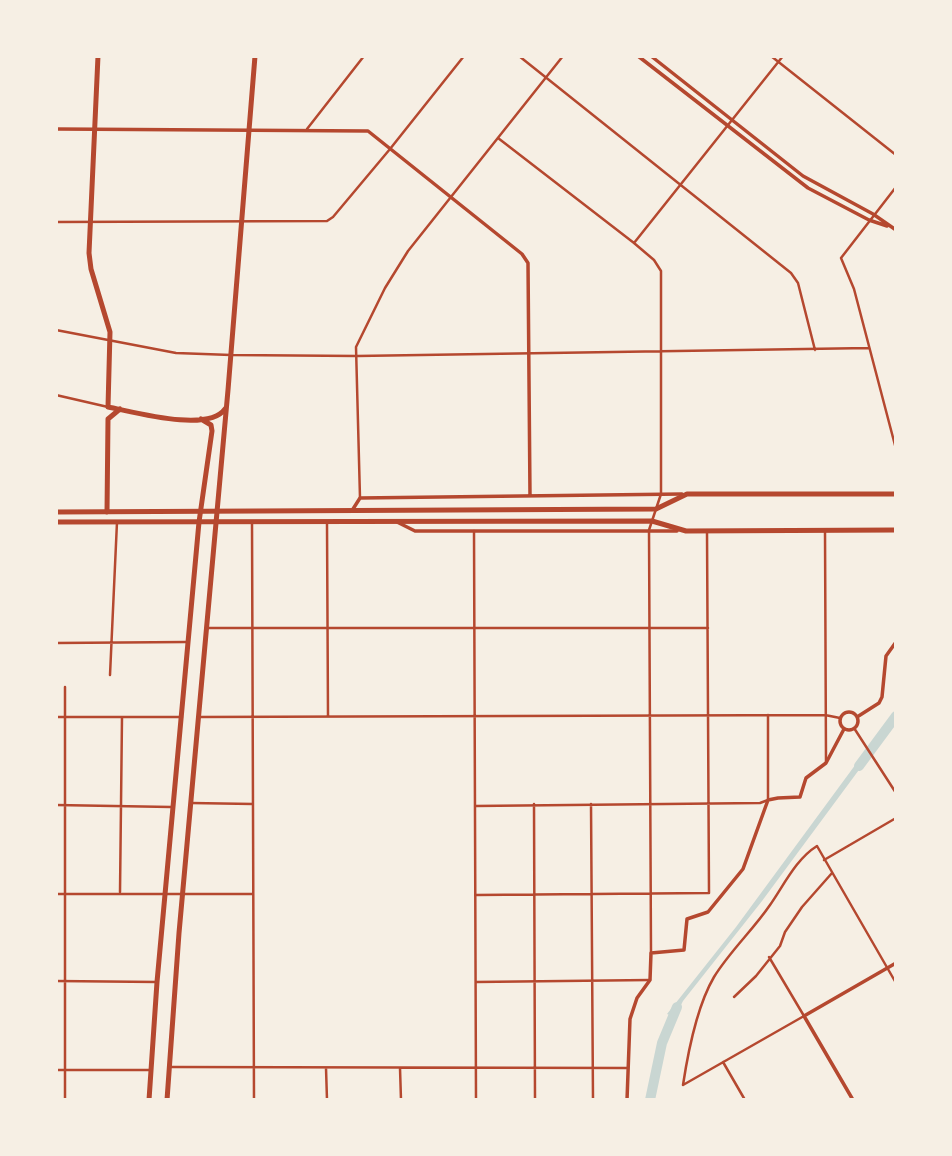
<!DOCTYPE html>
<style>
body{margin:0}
#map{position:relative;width:952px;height:1156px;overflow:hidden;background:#f6efe4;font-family:"Asap Condensed",sans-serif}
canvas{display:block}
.frame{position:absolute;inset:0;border:58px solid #f6efe4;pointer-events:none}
</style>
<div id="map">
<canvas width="952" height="1156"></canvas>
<div class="frame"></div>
</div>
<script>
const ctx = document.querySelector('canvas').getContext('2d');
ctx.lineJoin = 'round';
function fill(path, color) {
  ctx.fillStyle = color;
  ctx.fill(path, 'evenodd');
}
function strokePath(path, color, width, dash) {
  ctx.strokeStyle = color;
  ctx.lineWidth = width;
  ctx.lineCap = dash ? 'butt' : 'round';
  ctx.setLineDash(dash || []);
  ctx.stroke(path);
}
const water = new Path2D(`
 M864,753L867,759L762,901L683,1001L675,1017L667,1014L736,927Z`);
const river = new Path2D(`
 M859,766L896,716
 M650,1100L662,1043L677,1007`);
const minor = new Path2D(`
 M519,56L791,273L798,283L815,350
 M771,56L896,155
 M893,56L896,58
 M307,129L364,56
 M498,138L634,243L654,260L661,271V494L649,530L651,953
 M896,187L841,258L854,289L896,449
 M56,222L327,221L333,217L390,149L464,56
 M634,243L783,56
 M56,330L176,353L231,355L357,356L869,348
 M56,395L108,407
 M360,498L356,347L385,288L408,251L563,56
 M252,522L254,1100
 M327,524L328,716
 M474,531L476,1100
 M825,531L826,762
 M707,532L709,893
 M206,628H708
 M56,643L186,642
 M110,675L117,522
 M56,717H182
 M199,717L825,715L840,718
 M854,728L896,793
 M191,803L253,804
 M534,804L535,1100
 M591,804L593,1100
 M56,805L171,807
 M475,806L760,803L768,800V715
 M824,860L896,818
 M120,892L122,717
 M56,894H253
 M476,895L709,893
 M56,981L157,982
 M476,982L650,980
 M734,997L756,976L780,946L785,932L802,907L832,873
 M723,1062L745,1100
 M172,1067L627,1068
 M326,1068L327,1100
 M400,1068L401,1100
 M56,1070H151
 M683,1085C688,1052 697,1006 714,977C730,951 753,930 770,905C784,885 796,859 817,846L896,983
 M683,1085L804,1016L769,957
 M65,1100V687`);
const tertiary = new Path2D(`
 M638,56L808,188L869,220L887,226
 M651,56L803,176L873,214L896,230
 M56,129L368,131L522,254L528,263L530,496
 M353,509L360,498L682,494
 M397,522L415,531H677
 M840 721a9 9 0 1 1 18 0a9 9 0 1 1-18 0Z
 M857,717L879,703L882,697L886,656L896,642
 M627,1100L630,1019L637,998L650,980L651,953L684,950L687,919L708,912L743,869L768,800L778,798L800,797L806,778L826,763L844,729
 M853,1100L804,1016L896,963`);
const primary = new Path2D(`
 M98,56L89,253L91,269L110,332L108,407C134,412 208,433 225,409
 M107,512L108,419L120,409
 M149,1100L157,982L199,522L212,431L211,425L201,419
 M167,1100L179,933L228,390L255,56`);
const trunk = new Path2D(`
 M56,512L656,509L687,494H896
 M56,522L652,521L686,531L896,530`);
fill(water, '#c9d6d2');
strokePath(river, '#c9d6d2', 10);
strokePath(minor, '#b5482f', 2.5);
strokePath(tertiary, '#b5482f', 3.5);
strokePath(primary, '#b5482f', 5);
strokePath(trunk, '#b5482f', 5);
</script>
